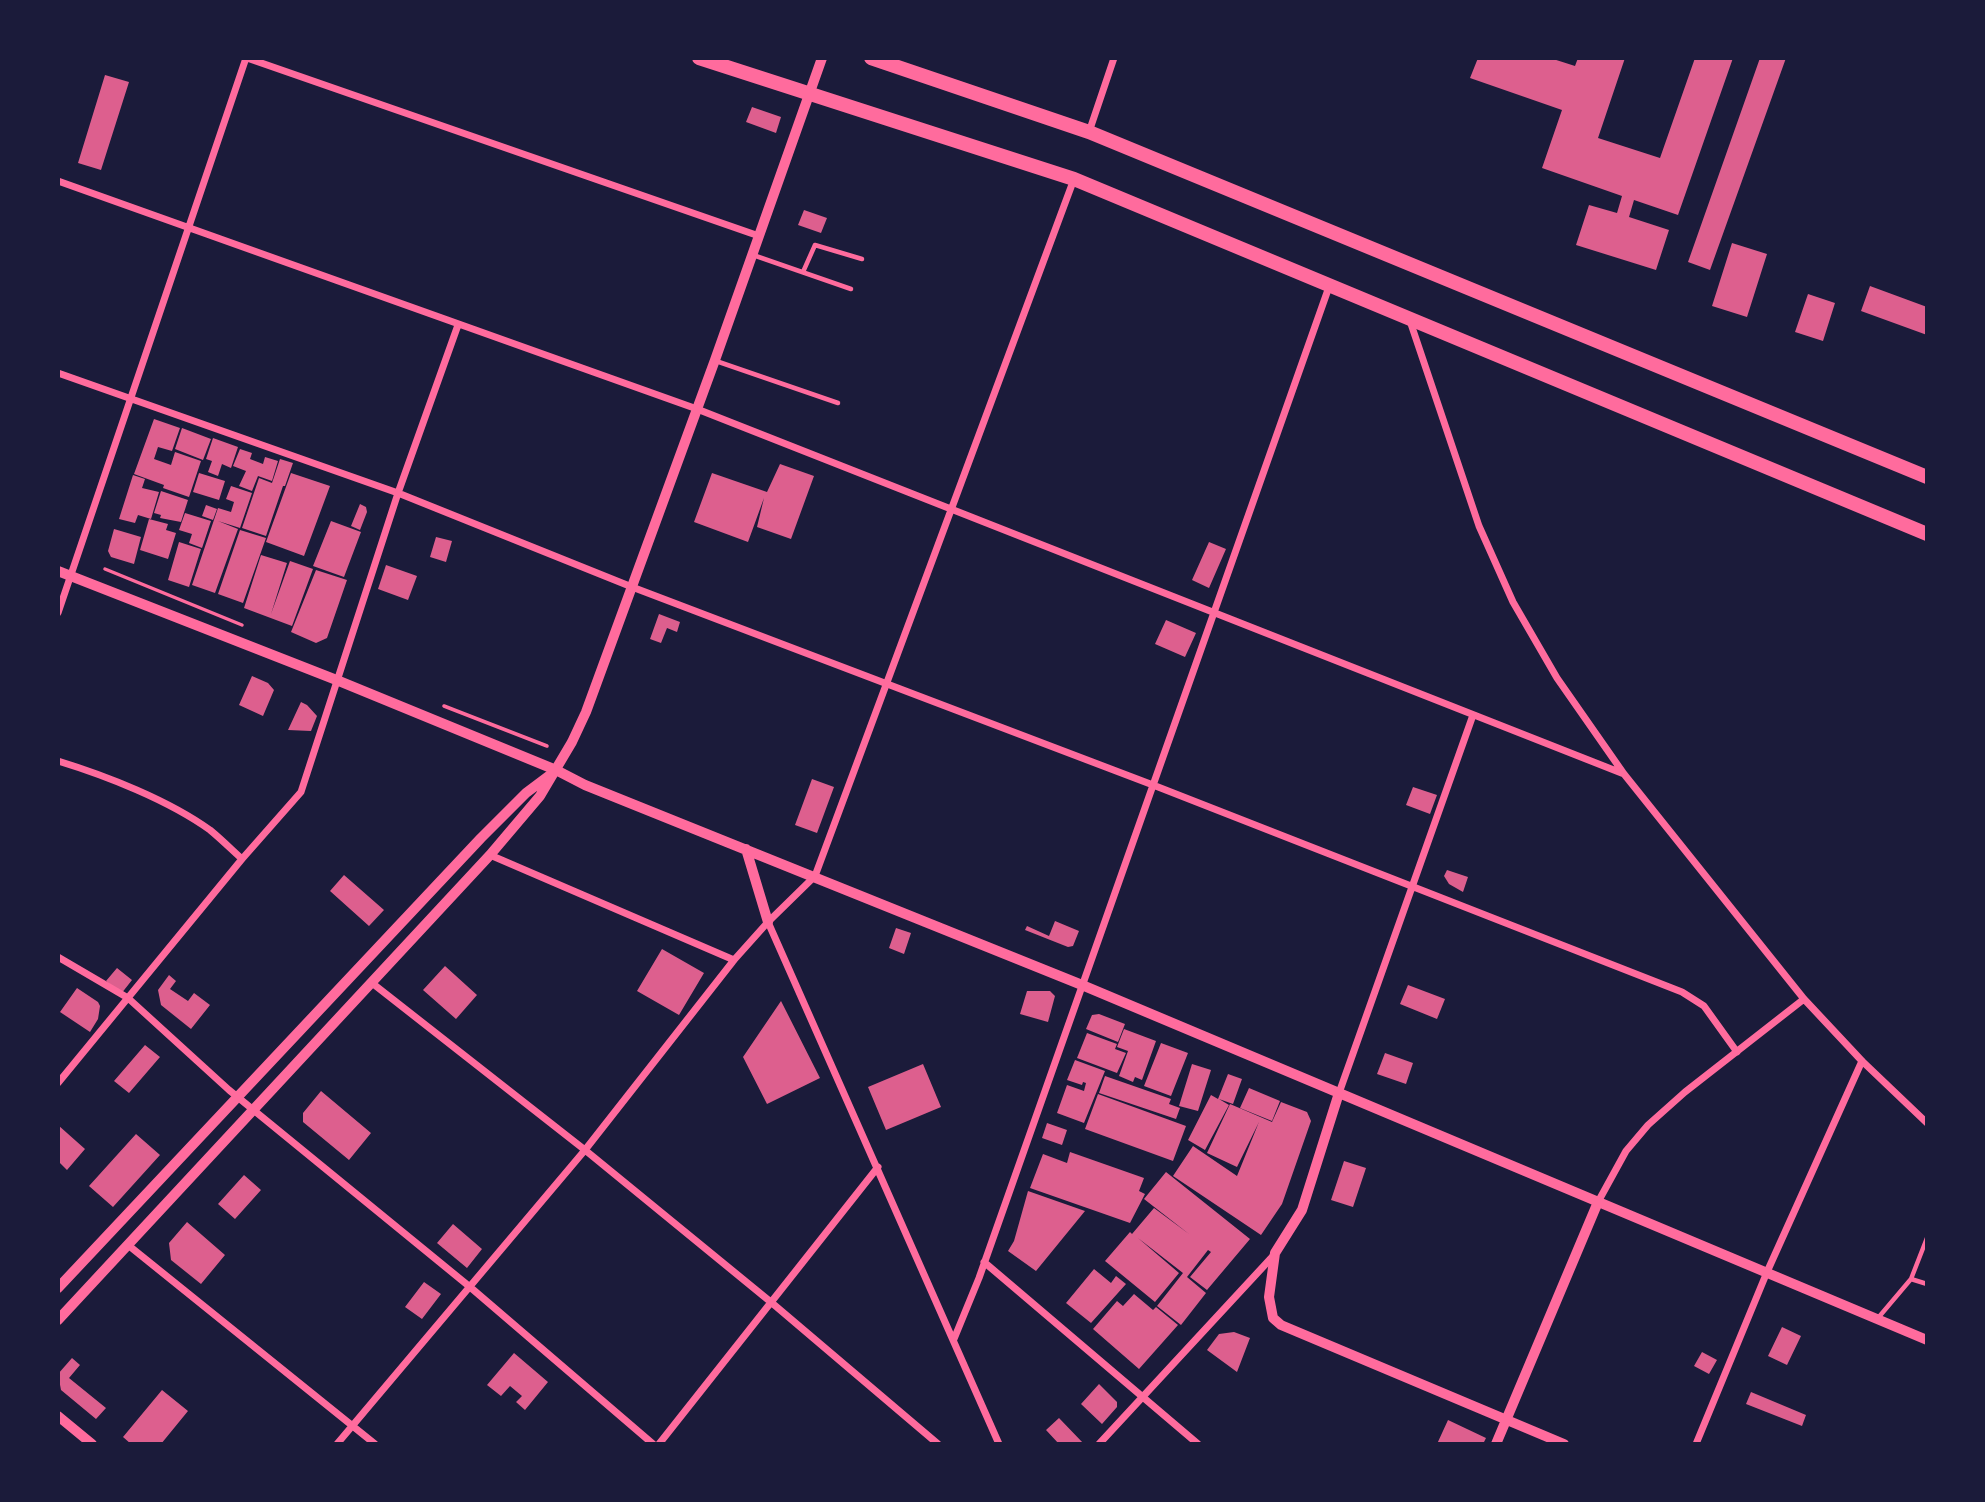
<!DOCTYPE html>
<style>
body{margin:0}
#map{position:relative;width:1985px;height:1502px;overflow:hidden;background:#1b1b3a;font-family:Karla,sans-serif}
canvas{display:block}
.frame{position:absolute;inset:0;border:60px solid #1b1b3a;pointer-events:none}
</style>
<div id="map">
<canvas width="1985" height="1502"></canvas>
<div class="frame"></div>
</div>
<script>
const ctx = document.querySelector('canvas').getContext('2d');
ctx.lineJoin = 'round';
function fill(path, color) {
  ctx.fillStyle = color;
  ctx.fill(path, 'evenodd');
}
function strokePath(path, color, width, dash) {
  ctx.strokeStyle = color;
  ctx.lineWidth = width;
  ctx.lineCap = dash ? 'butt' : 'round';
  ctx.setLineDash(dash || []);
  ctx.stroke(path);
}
const building = new Path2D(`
 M1478,58H1550L1575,66L1578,58H1625L1598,138L1660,158L1695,58H1733L1678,215L1634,200L1629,217L1669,230L1656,270L1576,245L1589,205L1617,213L1622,196L1542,168L1562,110L1470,78Z
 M1760,58H1786L1710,270L1688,262Z
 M105,75L129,82L101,170L78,163Z
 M752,107L781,117L776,133L746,122Z
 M804,210L827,218L821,233L798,225Z
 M1732,243L1767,254L1747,317L1712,306Z
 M1870,286L1927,307V335L1861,311Z
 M1808,294L1835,303L1823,341L1795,332Z
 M154,419L180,428L172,451L158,447L154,459L171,465L175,452L201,461L189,497L163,488L164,485L134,474Z
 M182,428L211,439L203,460L175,449Z
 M213,438L238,447L231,468L222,464L218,476L208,472L212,461L206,459Z
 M240,449L252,453L250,459L263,464L265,457L278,461L272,481L258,476L252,491L239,486L246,471L233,466Z
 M280,459L293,463L285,486H283L266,536L242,528L259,478L272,483Z
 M780,464L814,476L791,539L757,527L764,498L748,542L694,522L712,473L767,492Z
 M199,473L225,481L219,500L193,492Z
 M291,473L330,486L304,556L266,542Z
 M133,475L145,479L142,488L159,492L151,519L138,515L135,523L119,519Z
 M231,486L252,493L240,528L218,521L238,529L215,593L192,585L218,508L231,512L234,502L226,499Z
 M161,491L188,500L181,522L160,518L161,515L154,513Z
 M360,504L366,507L367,512L360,530L351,526Z
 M206,505L217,509L213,520L202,516Z
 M185,513L211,521L202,548L189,543L192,534L179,530Z
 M149,519L168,524L166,530L176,533L168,559L140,550Z
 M331,521L361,532L344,577L313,566Z
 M114,529L141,537L134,564L111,557L108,551Z
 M240,530L266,538L243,603L218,594Z
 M436,537L452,541L446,562L430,557Z
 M179,542L201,549L189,587L168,580Z
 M1209,542L1226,549L1209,588L1192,580Z
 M261,555L287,563L271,614L290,561L313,569L292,626L244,608Z
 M386,565L417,576L408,600L378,589Z
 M316,570L347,580L327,638L316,643L291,632Z
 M659,614L680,622L677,632L667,628L661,643L650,639Z
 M1166,620L1196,633L1185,657L1155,644Z
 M252,676L268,683L274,690L263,716L239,705Z
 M301,702L307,705L317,716L311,731L288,730Z
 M812,779L834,787L817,833L795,825Z
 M1413,787L1437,795L1430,814L1406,805Z
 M1447,870L1468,877L1463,892L1449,884L1444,876Z
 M344,875L384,910L369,926L330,891Z
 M1055,921L1079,931L1073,946L1068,947L1025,930L1027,926L1049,936Z
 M896,928L911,933L904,954L889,948Z
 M662,949L704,973L679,1015L637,991Z
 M445,966L477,995L456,1019L423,990Z
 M117,968L132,980L121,994L106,981Z
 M169,975L176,981L170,989L188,1001L194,993L210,1005L191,1029L161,1005L158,990Z
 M1408,985L1445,999L1437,1019L1400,1004Z
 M77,988L98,1002L100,1006L98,1019L90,1032L60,1012Z
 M1027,991H1050L1055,996L1048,1022L1020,1014Z
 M781,1001L820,1078L767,1104L743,1057Z
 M1099,1014L1125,1024L1118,1042L1086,1029L1092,1015Z
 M1124,1029L1156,1041L1142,1080L1135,1077L1133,1082L1119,1076L1128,1051L1117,1047Z
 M1087,1033L1117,1044L1115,1049L1126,1053L1117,1073L1077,1058Z
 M1161,1043L1188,1053L1171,1096L1144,1086Z
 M145,1045L160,1057L129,1093L114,1081Z
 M1385,1053L1413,1063L1406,1084L1377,1074Z
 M1075,1060L1105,1071L1084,1123L1057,1113L1067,1085L1084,1091L1086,1083L1083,1082L1082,1085L1067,1080Z
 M923,1064L941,1107L886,1130L868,1087Z
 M1192,1064L1211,1070L1198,1111L1179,1106Z
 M1228,1074L1242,1079L1233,1104L1219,1099L1229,1105L1205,1150L1188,1140L1211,1095L1218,1099Z
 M1105,1076L1171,1099L1169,1104L1180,1108L1176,1119L1099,1093Z
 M1249,1088L1280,1101L1272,1121L1240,1108Z
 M321,1091L371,1133L349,1160L303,1122V1113Z
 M1098,1094L1186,1126L1173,1161L1085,1129Z
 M1281,1102L1307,1112L1311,1121L1282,1204L1261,1235L1173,1176L1193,1146L1237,1176L1259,1122L1237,1167L1207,1153L1230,1104L1272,1122Z
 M1047,1123L1067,1130L1062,1145L1042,1138Z
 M58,1125L85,1149L67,1170L58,1161Z
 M136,1134L160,1155L113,1207L89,1186Z
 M1070,1152L1144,1178L1139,1191L1145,1194L1130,1223L1030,1188L1043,1154L1067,1163Z
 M1344,1161L1366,1168L1353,1207L1331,1200Z
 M1166,1172L1250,1239L1207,1290L1190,1277L1211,1252L1208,1250L1187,1277L1206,1293L1181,1325L1157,1306L1183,1273L1138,1238L1179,1273L1155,1302L1105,1261L1130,1232L1132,1234L1154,1208L1189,1234L1144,1199Z
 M244,1175L261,1190L235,1219L218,1204Z
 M1028,1191L1085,1211L1036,1271L1008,1251L1014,1241Z
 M187,1222L225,1255L201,1284L171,1260L169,1243Z
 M453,1224L482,1249L467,1268L437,1243Z
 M1094,1269L1111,1283L1116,1276L1126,1284L1091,1323L1066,1303Z
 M424,1282L441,1294L422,1319L405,1307Z
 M1134,1294L1153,1310L1156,1307L1178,1325L1139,1369L1093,1329L1117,1301L1123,1306Z
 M1782,1327L1801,1336L1787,1365L1768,1356Z
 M1234,1332L1250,1338L1237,1372L1207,1350L1219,1334Z
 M1702,1352L1717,1360L1709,1374L1694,1366Z
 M514,1353L548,1382L525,1410L516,1402L522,1396L510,1386L501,1396L487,1385Z
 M72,1358L80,1365L69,1378L106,1408L96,1419L61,1390L58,1374Z
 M1099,1384L1117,1402V1407L1102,1424L1081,1404Z
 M162,1390L188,1411L161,1444H131L123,1437Z
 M1751,1392L1806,1415L1802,1426L1746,1404Z
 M1059,1418L1084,1444H1059L1046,1430Z
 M1448,1420L1486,1438L1483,1444H1437Z`);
const path = new Path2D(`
 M105,569L242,625
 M444,706L547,746`);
const service = new Path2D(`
 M753,255L851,289
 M803,272L815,245L862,259
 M716,361L838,403
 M1927,1238L1911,1279L1927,1284
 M1878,1318L1911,1279`);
const minor = new Path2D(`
 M247,58L759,236
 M1089,132L1114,58
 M58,181L697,409L1624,774
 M1409,318L1479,526L1513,602L1557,678L1624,774L1804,999L1862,1061L1927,1123
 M58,373L398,493L632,587L1153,785L1682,992L1704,1006L1737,1052
 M58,613L246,58
 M58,761C107,776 168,800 210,830C221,839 231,849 242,859
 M490,855L734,960
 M768,922L999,1444
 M58,957L128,998L229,1090L470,1287L653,1444
 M372,983L585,1150L772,1303L938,1444
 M58,1083L242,859L301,792L398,493L458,325
 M1339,1093L1473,715
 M1598,1202L1626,1151L1648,1125L1685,1092L1804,999
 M128,1245L375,1444
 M984,1262L1198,1444
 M954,1339L979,1278L1330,284
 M337,1444L585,1150L734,960L768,922L815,876L1074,179
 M659,1444L878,1167
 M1099,1444L1274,1255
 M1696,1444L1767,1272L1862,1061`);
const tertiary = new Path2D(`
 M58,571L339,681L556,770L585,785L1082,985L1927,1340
 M746,849L768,922
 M1339,1093L1302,1210L1275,1253L1269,1297L1273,1318L1281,1325L1564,1444
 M58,1288L481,838L526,793L550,775
 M58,1320L490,855L540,796L572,742L586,712L715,360L822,58
 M58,1416L92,1444
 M1496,1444L1598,1202`);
const primary = new Path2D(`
 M699,58L1074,179L1927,534
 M871,58L1089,132L1927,477`);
fill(building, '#dd5f8e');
strokePath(path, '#ff6b9d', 3.5);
strokePath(service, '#ff6b9d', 4.5);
strokePath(minor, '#ff6b9d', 7);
strokePath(tertiary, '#ff6b9d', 10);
strokePath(primary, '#ff6b9d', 14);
</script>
